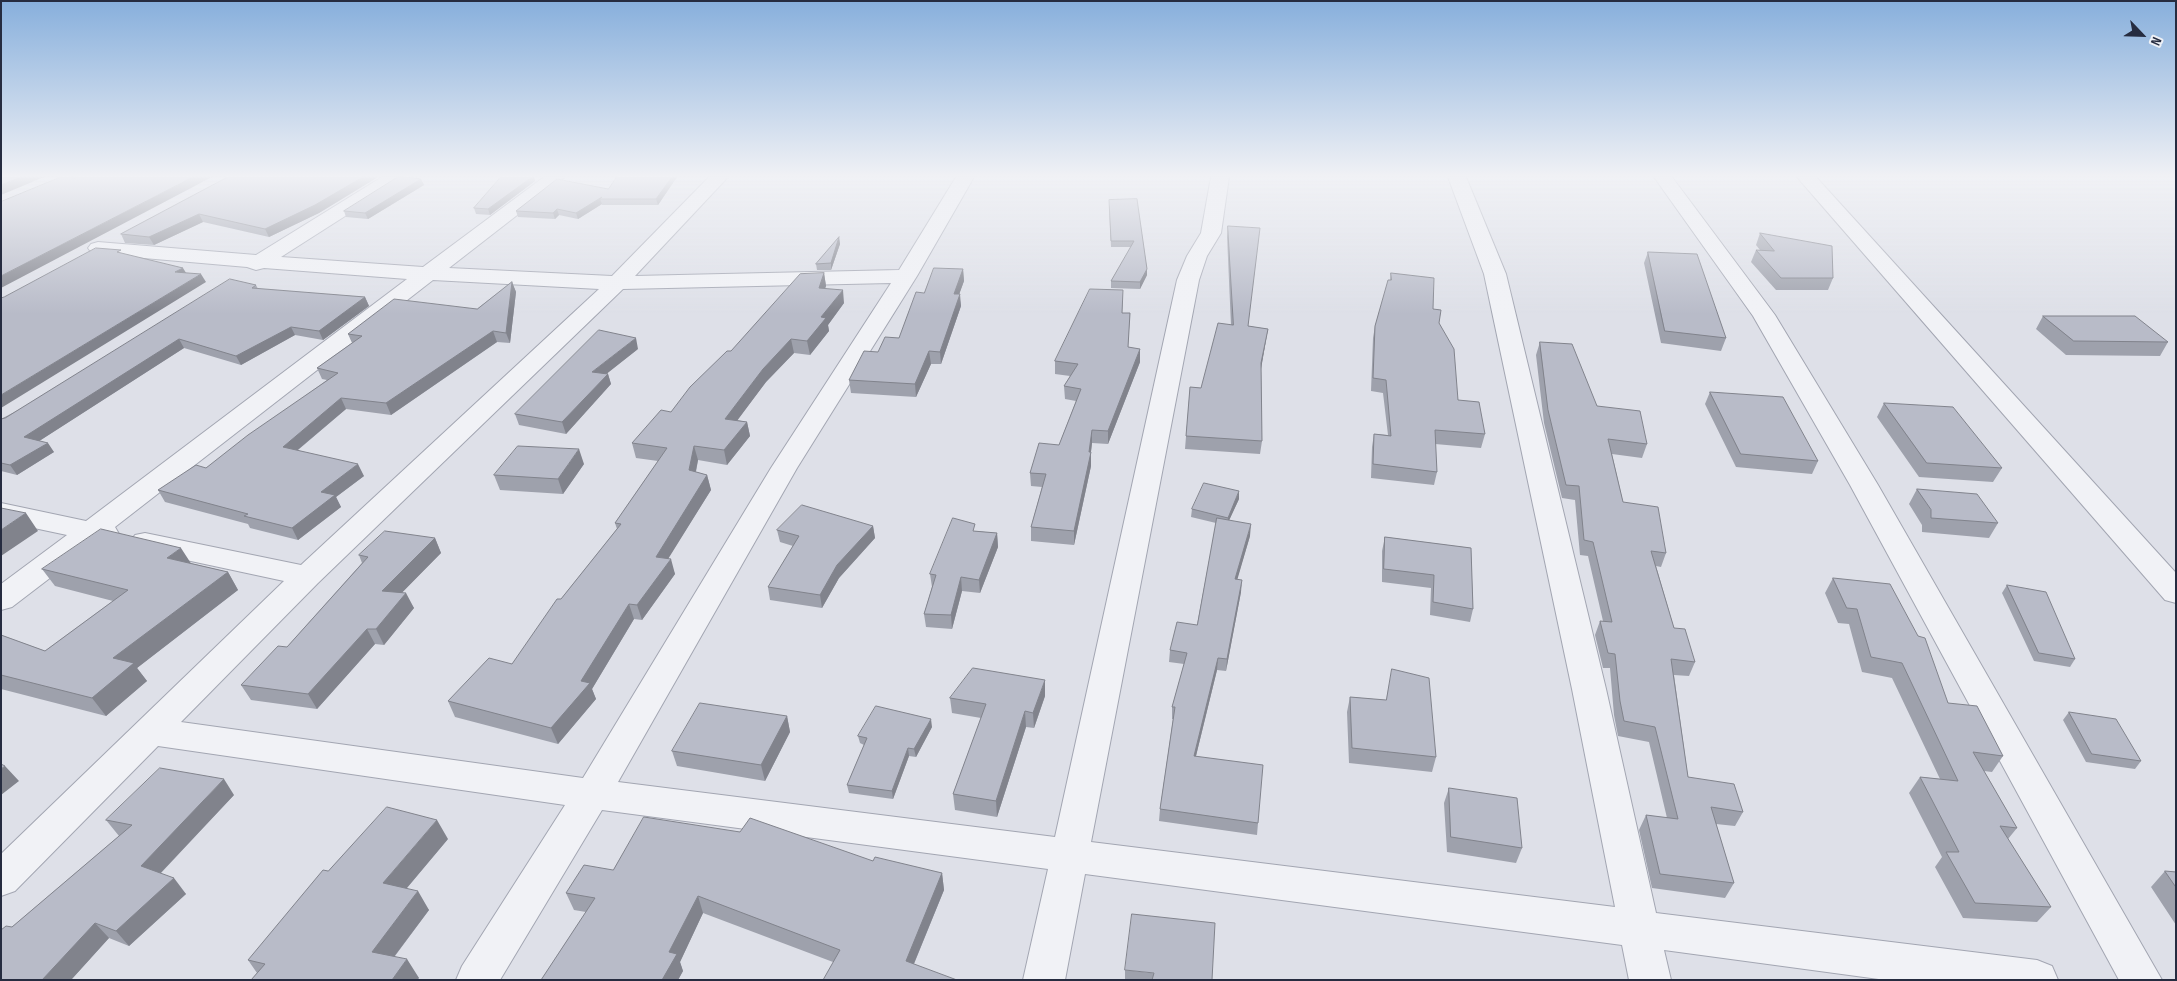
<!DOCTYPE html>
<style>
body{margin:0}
#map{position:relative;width:2177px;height:981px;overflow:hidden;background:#dee0e8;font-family:"Sofia Sans Condensed",sans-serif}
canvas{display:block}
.frame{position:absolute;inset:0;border:2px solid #262c40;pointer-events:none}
.north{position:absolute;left:2117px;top:10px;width:50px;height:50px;-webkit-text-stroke:4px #edf0f6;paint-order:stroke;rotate:114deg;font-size:14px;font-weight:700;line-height:20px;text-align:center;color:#262c40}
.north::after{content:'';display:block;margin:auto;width:18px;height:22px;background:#262c40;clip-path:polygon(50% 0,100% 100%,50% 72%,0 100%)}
</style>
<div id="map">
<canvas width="2177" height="981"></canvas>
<div class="frame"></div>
<div class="north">N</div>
</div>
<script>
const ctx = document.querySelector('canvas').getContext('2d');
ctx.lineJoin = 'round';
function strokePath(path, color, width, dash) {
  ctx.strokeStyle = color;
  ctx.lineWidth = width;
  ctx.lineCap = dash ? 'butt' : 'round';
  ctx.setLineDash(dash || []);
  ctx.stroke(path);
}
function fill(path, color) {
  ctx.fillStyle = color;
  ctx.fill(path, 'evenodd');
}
const minor = new Path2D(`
 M382,177H403L400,181L281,257L423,267L544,177H564L561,181L449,268L612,276L709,177H728L635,276L899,270L956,177H974L917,276L797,468L618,782L1055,837L1177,280L1187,256L1201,233L1211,177H1229L1221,233L1207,256L1199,280L1091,842L1615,907L1572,689L1484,274L1448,177H1466L1506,274L1606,689L1656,913L2037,960L2052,966L2058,980H1886L1664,950L1671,980H1629L1622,945L1085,874L1065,980H1023L1048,869L602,810L500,980H456L462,966L565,805L158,746L15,891L1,896V854L284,581L135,549L130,542L135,535L145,533L301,565L599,289L433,280L115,527L119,534L115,541L105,543L97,542L12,607L1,610V584L67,535L1,521V503L86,521L407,279L264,268L256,270L247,267L98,254L91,252L88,248L91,244L98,242L256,255ZM891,283L771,468L583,778L181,722L318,583L623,289Z
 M1654,177H1672L1775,315L1878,485L2162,980H2119L1850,485L1753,316Z
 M1797,177H1816L2176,573V603L2165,600Z`);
const wall = new Path2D(`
 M228,177H378L319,213L269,237L203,222L154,245L125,243L121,234Z
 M501,177H534L535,181L490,215L476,214L474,208Z
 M677,177L658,205H602V204L578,219L559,215L555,219L518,217L516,211L608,189Z
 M421,179L424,185L368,219L346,217L344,211Z
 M1137,199L1147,269V275L1140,289L1111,288V281L1131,247H1111L1109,206Z
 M1228,226L1248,326L1268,329L1266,340L1261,368L1262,441L1260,454L1185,449L1190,387L1201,388L1231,325L1227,237Z
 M1760,233L1833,278L1828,290H1776L1751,262L1756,250H1760L1756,245Z
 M839,237L840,244L831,270H817L816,264Z
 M1648,252L1726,338L1721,351L1661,343L1644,263Z
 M963,269L964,281L959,294L961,306L941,364H931L916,397L851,393L849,380L878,352L899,338L924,293Z
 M824,273L826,286L825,288L844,303L828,325L829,331L810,355L794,353L766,382L737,420L747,422L750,436L727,465L698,460L696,472L707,475L711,490L668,558L675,574L642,620L634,619L592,689L596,699L558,744L455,717L448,701L512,664L561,599L617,529L615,523L658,461L636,458L632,443L671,412L731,351Z
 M1391,273L1433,309L1439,323L1458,400L1485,434L1481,448L1435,444L1437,472L1434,485L1371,478L1372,447L1374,434L1388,435L1383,393L1371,391L1373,338L1375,326L1390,280Z
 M512,282L516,292L510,343L497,342L391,415L346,409L298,450L364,476L336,497L341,507L298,540L250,528L248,524L165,502L158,490L206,468L327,380L322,379L317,368L352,343L348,334L477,309Z
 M256,285L258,289L365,297L369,306L323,340L295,335L241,365L184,348L39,441L54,452L17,475L1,471V419Z
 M1123,290L1122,313H1130L1128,347L1140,362L1108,444L1092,443L1091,452V466L1074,545L1031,541V527L1042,487L1031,486L1030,473L1059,445L1076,401L1065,399L1064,386L1070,376L1055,374V361Z
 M2043,316L2168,342L2160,356L2066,355L2036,329Z
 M1540,342L1597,406L1647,444L1642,458L1612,454L1623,502L1666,553L1661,567L1656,566L1674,628L1695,662L1689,676L1674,675L1688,777L1743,812L1735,826L1716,824L1734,883L1725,898L1652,888L1639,830L1646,815L1667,818L1649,742L1618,736L1614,715L1610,668H1603L1595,635L1600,621H1603L1588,556L1580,555L1575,500L1562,498L1544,423L1536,355Z
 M638,349L607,373L608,374L611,384L566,434L519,425L515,414Z
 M1710,392L1818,461L1812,474L1736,467L1705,404Z
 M1884,403L2002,468L1993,482L1919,477L1877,417Z
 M584,464L563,494L500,490L494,475Z
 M1917,489L1998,523L1989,538L1922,532V525L1909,504Z
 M1239,499L1229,520L1250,536L1237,579L1241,592L1226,671L1217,670L1196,756L1258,823L1257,835L1159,821L1160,809L1173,719H1172V707L1184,664L1169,662L1170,650L1197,625L1216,523L1191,517L1192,509Z
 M873,526L875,538L839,578L822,608L770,600L768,587L793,546L780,542L777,530Z
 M975,531L997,533L998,547L980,593L962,591L952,629L926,627L924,614L932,587L930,574Z
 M1385,537L1471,548L1473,609L1470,622L1430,615L1431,588L1382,582V551Z
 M435,538L441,553L402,592L414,608L384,645L375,644L317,709L251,700L241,685L287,647L362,563L359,555Z
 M190,563L228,572L238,590L137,668L147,681L106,716L1,689V635L45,651L113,601L55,586L42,569Z
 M1833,578L1948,703L2003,756L1992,772L1984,771L2017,828L2008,839L2051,907L2037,922L1963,918L1935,867L1942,857L1909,793L1920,777L1940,779L1892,678L1862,672L1849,624L1838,623L1825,593Z
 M2007,585L2075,659L2070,667L2034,661L2002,593Z
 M1045,696L1034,728L1026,727L997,817L955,810L953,794L981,718L952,713L950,698Z
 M1350,697L1386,700L1436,757L1432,772L1349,763L1347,712Z
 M2069,712L2141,761L2135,769L2086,762L2063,720Z
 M787,716L790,732L765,781L677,766L672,751Z
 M932,727L916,757L909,756L893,799L849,793L847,785L864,745L860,743L858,736Z
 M1449,788L1522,848L1516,863L1447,852L1444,803Z
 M234,795L161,873L186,894L129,946L109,938L71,980H1L12,927L119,836L106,820Z
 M448,839L407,888L429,910L395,956L419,978L417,980H251L257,973L248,960Z
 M873,861L942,873L944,890L914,964L833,962L703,913L680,962L683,971L678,980H541L586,912L574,910L566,893L613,870Z
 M2165,871L2176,872V925L2151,887Z
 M1125,970L1212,980H1125Z`);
const shadedWall = new Path2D(`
 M21,177H44L1,195V185Z
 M193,177H212L1,288V276Z
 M363,177H378L319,213L269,237L265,229Z
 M532,177H534L535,181L490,215L488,209Z
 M672,177H677L658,205L656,199Z
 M421,179L424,185L368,219L365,213Z
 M602,197L600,199L602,204L578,219L576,213Z
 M557,209L559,215L555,219L553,213Z
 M199,214L203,222L154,245L149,237Z
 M839,237L840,244L831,270V263Z
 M183,268L188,276L175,272Z
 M963,269L964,281L955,306L954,294Z
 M1147,269V275L1140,289V282Z
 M824,273L826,286L821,301L819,288Z
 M201,274L206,282L1,408V395Z
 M512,282L516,292L510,343L506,333Z
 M843,290L844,303L828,325L829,331L810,355L807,341L821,317Z
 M960,294L961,306L941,364L940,352Z
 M365,297L369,306L323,340L319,331Z
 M291,327L295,335L241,365L236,356Z
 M1268,329L1266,340L1260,375L1261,363Z
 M493,331L497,342L391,415L386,403Z
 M636,338L638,349L595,383L592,372Z
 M179,339L184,348L30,447L24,437Z
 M791,339L794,353L766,382L728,433L725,419L763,369Z
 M1140,349V362L1108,444V431Z
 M929,351L931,364L916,397L915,384Z
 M608,374L611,384L566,434L562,422Z
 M341,398L346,409L288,458L283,447Z
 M747,422L750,436L727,465L724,450Z
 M1092,430V443L1090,459L1091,452V466L1074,545V531L1089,452Z
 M48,443L54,452L17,475L10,465Z
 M694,446L698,460L693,485L689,470Z
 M579,449L584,464L563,494L558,479Z
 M358,464L364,476L336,497L341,507L298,540L292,528L321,492Z
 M707,475L711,490L660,572L656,557Z
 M1239,491V499L1227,525L1228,518Z
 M26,513L38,531L1,556V530Z
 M1251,524L1250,536L1234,591L1235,579Z
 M873,526L875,538L839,578L822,608L820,595L837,565Z
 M997,533L998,547L980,593L979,580Z
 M435,538L441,553L389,606L382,591Z
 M181,548L192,565L167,558Z
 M671,559L675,574L642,620L637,605Z
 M228,572L238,590L137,668L147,681L106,716L92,698L113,658Z
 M961,577L962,591L952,629L951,615Z
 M1242,580L1241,592L1226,671L1227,659Z
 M406,593L414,608L384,645L376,629Z
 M629,604L634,619L592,689L596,699L558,744L551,728Z
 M367,629L375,644L317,709L308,694Z
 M1218,658L1217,670L1193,768L1194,756Z
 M1045,680V696L1034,728L1033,713Z
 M1025,711L1026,727L997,817L996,801Z
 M787,716L790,732L765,781L761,765Z
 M931,719L932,727L916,757L914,749Z
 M908,748L909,756L893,799L892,791Z
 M5,766L19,781L1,795V769Z
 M224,779L234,795L153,881L141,866Z
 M437,820L448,839L395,902L383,883Z
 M942,873L944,890L908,978L906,961Z
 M174,878L186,894L129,946L116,931Z
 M418,891L429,910L384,970L372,952Z
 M698,896L703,913L680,962L683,971L678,980H662L669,952Z
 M95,923L109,938L71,980H42Z
 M407,959L419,978L417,980H392Z`);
const building = new Path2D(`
 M1,177H21L1,185Z
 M61,177H70L74,178L77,177H193L1,276V202Z
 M228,177H363L315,205L265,229L199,214L149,237L121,234Z
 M398,177H408L421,179L365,213L344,211Z
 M501,177H532L488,209L474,208Z
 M617,177H672L656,199H600L602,197L576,213L557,209L553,213L516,211L557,179L608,189Z
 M1137,199L1147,269L1140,282L1111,281L1134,241H1111L1109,200Z
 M1228,226L1260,228L1248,326L1268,329L1261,363L1262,441L1186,436L1190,387L1201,388L1218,323L1233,325Z
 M1760,233L1832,246L1833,278H1781L1756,250L1774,251Z
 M839,237L831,263L816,264Z
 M96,248L121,250L117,252L183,268L175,272L201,274L1,395V298L4,297Z
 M1648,252L1697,254L1726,338L1665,331Z
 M934,268L963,269L954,294H960L940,352L929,351L915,384L849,380L864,351L878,352L885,337L899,338L916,292L924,293Z
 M824,273L819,288L843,290L821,317L826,318L807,341L791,339L763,369L725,419L747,422L724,450L694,446L689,470L707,475L656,557L671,559L637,605L629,604L581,681L590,683L551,728L448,701L489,658L512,664L557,599H561L621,524L615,523L667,448L632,443L661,410L671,412L690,387L727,351H731L800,274Z
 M1391,273L1434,278L1433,309L1441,310L1439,323L1454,349L1458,400L1479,402L1485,434L1435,430L1437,472L1373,464L1374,434L1391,436L1386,380L1373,378L1375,326L1388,280H1391Z
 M230,279L256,285L252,288L365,297L319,331L291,327L236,356L179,339L24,437L48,443L10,465L1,463V419L5,418Z
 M512,282L506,333L493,331L386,403L341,398L283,447L358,464L321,492L335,495L292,528L244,516L248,514L158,490L196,465L206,468L248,435L338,373L317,368L362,336L348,334L394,299L477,309Z
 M1090,289L1123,290L1122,313H1130L1128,347L1140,349L1108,431L1092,430L1089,452H1091L1074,531L1031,527L1046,474L1030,473L1039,443L1059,445L1081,389L1064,386L1078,364L1055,361Z
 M2043,316H2135L2168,342L2074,341Z
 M599,330L636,338L592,372L608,374L562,422L515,414Z
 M1540,342L1572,344L1597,406L1640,411L1647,444L1608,439L1623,502L1658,507L1666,553L1651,551L1674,628L1685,629L1695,662L1671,659L1688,777L1734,784L1743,812L1711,807L1734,883L1660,874L1646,815L1678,819L1655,727L1624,721L1620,701L1615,654L1608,653L1600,621L1612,622L1593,542L1584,540L1579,486L1566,485L1548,410Z
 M1710,392L1783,397L1818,461L1741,454Z
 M1884,403L1953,407L2002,468L1927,463Z
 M518,446L579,449L558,479L494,475Z
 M1204,483L1239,491L1228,518L1192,509Z
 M1917,489L1977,494L1998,523L1931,518V510Z
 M802,505L873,526L837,565L820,595L768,587L799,536L777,530Z
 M1,508L26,513L1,530Z
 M953,518L975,524L973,531L997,533L979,580L961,577L951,615L924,614L936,575L930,574Z
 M1217,518L1251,524L1235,579L1242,580L1227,659L1218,658L1194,756L1263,765L1258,823L1160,809L1175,707H1172L1187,653L1170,650L1177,622L1197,625Z
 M101,529L181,548L167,558L228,572L113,658L134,663L92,698L1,675V635L45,651L128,590L42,569Z
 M385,531L435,538L382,591L406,593L376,629H367L308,694L241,685L278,646L287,647L368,557L359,555Z
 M1385,537L1471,548L1473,609L1433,602L1434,575L1384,569Z
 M1833,578L1890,584L1918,636L1925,638L1948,703L1977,706L2003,756L1973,752L2017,828L2000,826L2051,907L1975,903L1946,852H1959L1920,777L1958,781L1902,663L1871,657L1857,609L1847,608Z
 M2007,585L2046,592L2075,659L2039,653Z
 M973,668L1045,680L1033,713L1025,711L996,801L953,794L986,704L950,698Z
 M1392,669L1429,678L1436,757L1352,748L1350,697L1386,700Z
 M700,703L787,716L761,765L672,751Z
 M876,706L931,719L914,749L908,748L892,791L847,785L867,738L858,736Z
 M2069,712L2116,719L2141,761L2092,754Z
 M1,764L5,766L1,769Z
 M160,768L224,779L141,866L174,878L116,931L95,923L42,980H1V930L6,926L12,927L132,825L106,820Z
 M1449,788L1517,798L1522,848L1451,837Z
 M387,807L437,820L383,883L418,891L372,952L407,959L392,980H251L265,964L248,960L323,870L328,871Z
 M644,817L740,832L750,818L873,861L875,857L942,873L906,961L957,980H823L840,950L698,896L669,952L677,954L662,980H541L595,898L566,893L584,865L613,870Z
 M2165,871L2176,872V887Z
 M1132,914L1215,923L1212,980H1152L1154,973L1125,970Z`);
strokePath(minor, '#a3a6b2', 2);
fill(minor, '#f1f2f6');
fill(wall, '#9ea1ac');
fill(shadedWall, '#81838c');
fill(building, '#b8bbc8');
strokePath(building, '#81838c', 1);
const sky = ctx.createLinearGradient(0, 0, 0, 314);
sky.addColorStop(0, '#87afdc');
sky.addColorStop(0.56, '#f0f1f5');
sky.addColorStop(1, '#f0f1f500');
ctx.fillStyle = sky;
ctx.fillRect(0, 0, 2177, 314);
</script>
